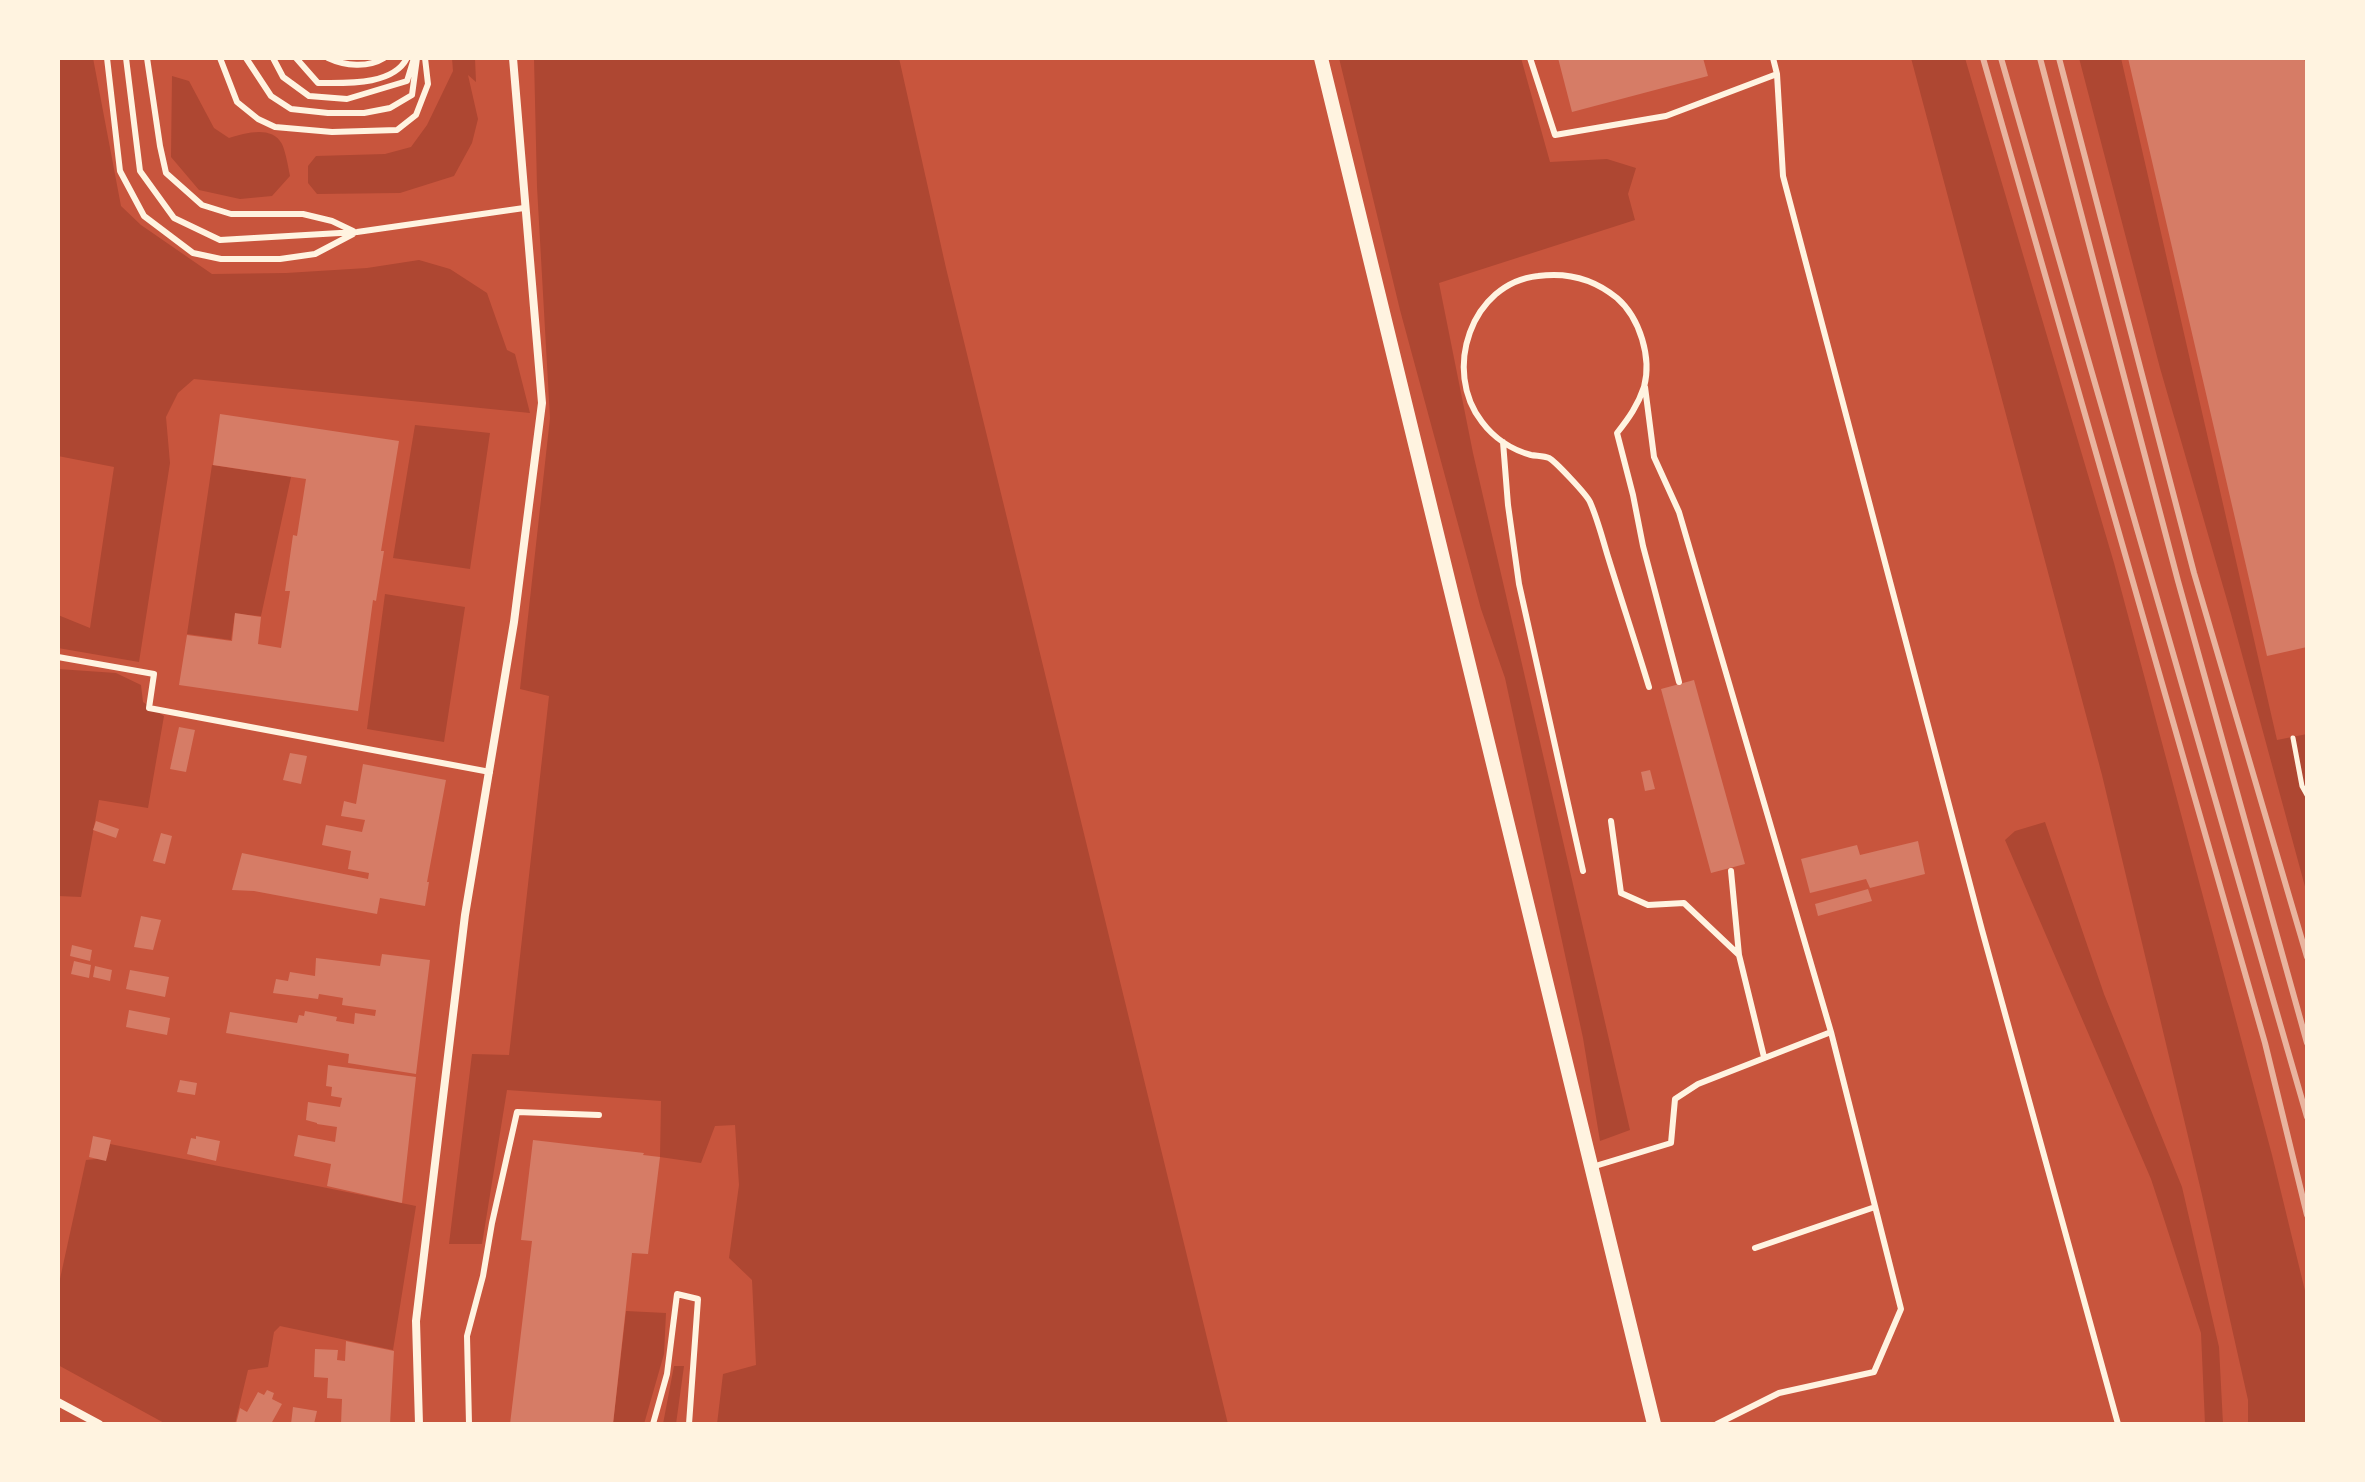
<!DOCTYPE html>
<style>
body{margin:0}
#map{position:relative;width:2365px;height:1482px;overflow:hidden;background:#c8553d;font-family:"Open Sans",sans-serif}
canvas{display:block}
.frame{position:absolute;inset:0;border:60px solid #fff3e0;pointer-events:none}
</style>
<div id="map">
<canvas width="2365" height="1482"></canvas>
<div class="frame"></div>
</div>
<script>
const ctx = document.querySelector('canvas').getContext('2d');
ctx.lineJoin = 'round';
function fill(path, color) {
  ctx.fillStyle = color;
  ctx.fill(path, 'evenodd');
}
function strokePath(path, color, width, dash) {
  ctx.strokeStyle = color;
  ctx.lineWidth = width;
  ctx.lineCap = dash ? 'butt' : 'round';
  ctx.setLineDash(dash || []);
  ctx.stroke(path);
}
const green = new Path2D(`
 M58,58H93L121,206L141,225L212,274L286,273L367,268L419,260L450,269L487,293L507,350L515,354L530,413L194,379L178,393L166,417L170,463L139,662L58,648V615L90,628L114,467L58,456Z
 M452,58H475L476,82L468,75L478,119L472,143L454,176L400,193L317,194L308,183V166L316,156L385,154L411,147L427,125L453,71Z
 M534,58H899L946,268L1228,1424H717L723,1374L756,1365L752,1280L729,1258L739,1185L735,1125L715,1126L701,1163L660,1157L661,1101L507,1090L482,1244H449L472,1054L509,1055L549,696L520,689L550,418L537,187Z
 M1339,58H1521L1550,162L1607,159L1636,168L1628,194L1635,220L1439,283L1473,453L1630,1130L1600,1141L1583,1038L1505,678L1481,609L1400,310Z
 M1911,58H1965L2114,563L2272,1155L2307,1299V1424H2248V1400L2202,1195L2102,775Z
 M2079,58H2121L2277,740L2307,734V894L2231,614L2160,368Z
 M172,76L189,81L214,128L229,138C245,133 272,125 282,144C286,153 288,166 290,176L272,196L240,199L199,190L171,157Z
 M415,425L490,433L470,569L393,558Z
 M212,465L291,477L261,616L235,614L231,640L187,634Z
 M385,594L465,607L444,742L367,729Z
 M58,669L116,673L141,685L143,702L164,716L148,808L99,800L81,897L58,896Z
 M2045,822L2104,994L2182,1187L2219,1347L2223,1424H2205L2201,1333L2151,1179L2005,840L2015,831Z
 M110,1144L416,1206L393,1350L280,1326L274,1332L268,1367L248,1370L235,1424H166L58,1365V1288L86,1160L107,1158Z
 M626,1311L666,1313L664,1354L644,1424H613Z
 M674,1366H684L676,1424H663Z`);
const building = new Path2D(`
 M1558,58H1703L1708,76L1572,112Z
 M2128,58H2304L2307,69V647L2267,656Z
 M220,414L399,441L381,551H384L376,601L373,600L358,711L179,685L187,635L232,641L235,613L261,617L258,644L281,648L290,591H285L293,535L297,536L306,479L213,465Z
 M1694,680L1745,864L1711,873L1661,689Z
 M179,727L195,730L186,772L170,769Z
 M290,753L307,756L301,784L283,780Z
 M363,764L446,780L427,882H429L425,906L380,898L377,914L254,891L232,890L242,853L368,879L369,873L348,869L351,851L322,845L326,825L362,832L365,820L341,816L344,801L356,804Z
 M1650,770L1655,789L1645,791L1641,772Z
 M96,821L119,829L116,838L93,830Z
 M161,833L172,836L165,864L153,861Z
 M1918,841L1925,874L1870,888L1866,879L1810,893L1801,859L1857,845L1860,855Z
 M1868,889L1872,901L1818,916L1815,904Z
 M141,916L161,920L153,950L134,947Z
 M72,945L92,950L90,961L70,956Z
 M382,954L430,960L416,1074L348,1063L349,1054L226,1033L230,1012L297,1023L299,1015L304,1016L305,1011L337,1017L336,1021L354,1024L355,1013L375,1016L376,1010L342,1005L343,998L319,994L318,999L273,993L276,979L288,981L290,972L315,976L316,958L380,966Z
 M74,961L91,965L89,978L71,974Z
 M95,966L112,970L110,981L93,977Z
 M130,970L169,977L165,997L126,989Z
 M129,1010L170,1018L167,1035L126,1027Z
 M328,1065L416,1077L402,1203L327,1186L331,1164L294,1156L298,1135L335,1142L337,1127L317,1124V1123L306,1120L308,1102L340,1107L342,1098L331,1096L332,1087L326,1086Z
 M180,1080L197,1083L195,1095L177,1092Z
 M93,1136L111,1140L106,1161L89,1157Z
 M196,1136L220,1141L216,1161L187,1154L191,1138L196,1139Z
 M533,1140L644,1153L643,1155L660,1157L648,1254L632,1253L613,1424H510L532,1241L521,1240Z
 M346,1341L394,1351L390,1424H341L342,1399L327,1398L328,1378L314,1377L315,1349L338,1350L337,1360L345,1361Z
 M267,1390L274,1393L272,1399L282,1404L271,1424H236L240,1408L247,1412L258,1392L264,1395Z
 M293,1407L317,1411L314,1424H291Z`);
const path = new Path2D(`
 M2293,738L2302,786L2307,795`);
const service = new Path2D(`
 M107,58L120,171L144,216L193,253L221,259H280L315,254L353,234
 M126,58L140,171L174,218L220,240L357,232L524,208
 M147,58L160,146L166,173L202,205L231,214H303L332,221L353,231
 M220,58L237,102L258,119L275,127L332,132L397,130L416,115L428,84L425,58
 M246,58L271,96L291,109L328,113H364L390,108L412,95L417,58
 M273,58L283,77L309,96L347,99L407,81L414,58
 M296,58L318,83C345,83 393,86 407,58
 M328,58C345,66 368,68 384,58
 M1530,58L1555,135L1666,116L1777,74
 M1773,58L1777,74L1783,176L1982,930L2118,1424
 M1645,387L1654,457L1679,512L1831,1032
 M1503,442L1508,505L1519,584L1583,871
 M58,657L154,674L149,708L490,772
 M1649,687C1636,644 1622,602 1609,560C1603,541 1598,520 1590,502C1587,495 1555,461 1549,458C1544,456 1536,456 1531,455C1512,450 1494,438 1482,422C1442,371 1471,283 1538,276C1567,272 1594,279 1617,298C1640,318 1652,358 1644,387C1638,405 1629,418 1617,433L1633,495L1643,546L1679,682
 M1611,821L1621,893L1648,905L1684,903L1739,955L1764,1057
 M1731,871L1739,955
 M1592,1167L1671,1143L1675,1099L1698,1084L1831,1032L1901,1309L1874,1372L1779,1393L1717,1424
 M1755,1248L1875,1207
 M469,1424L467,1336L483,1276L492,1223L517,1112L599,1115
 M653,1424L667,1374L677,1294L698,1299L689,1424`);
const minor = new Path2D(`
 M58,1402L99,1424
 M419,1424L416,1321L465,915L514,622L542,403L513,58`);
const tertiary = new Path2D(`
 M1321,58L1654,1424`);
const rail = new Path2D(`
 M1983,58L2265,1043L2307,1215
 M2001,58L2307,1117
 M2040,58L2178,581L2307,1043
 M2059,58L2194,573L2307,957`);
fill(green, '#ae4732');
fill(building, '#d67c66');
strokePath(path, '#fff3e0', 5);
strokePath(service, '#fff3e0', 6);
strokePath(minor, '#fff3e0', 8);
strokePath(tertiary, '#fff3e0', 14);
strokePath(rail, '#e9b49f', 6);
</script>
